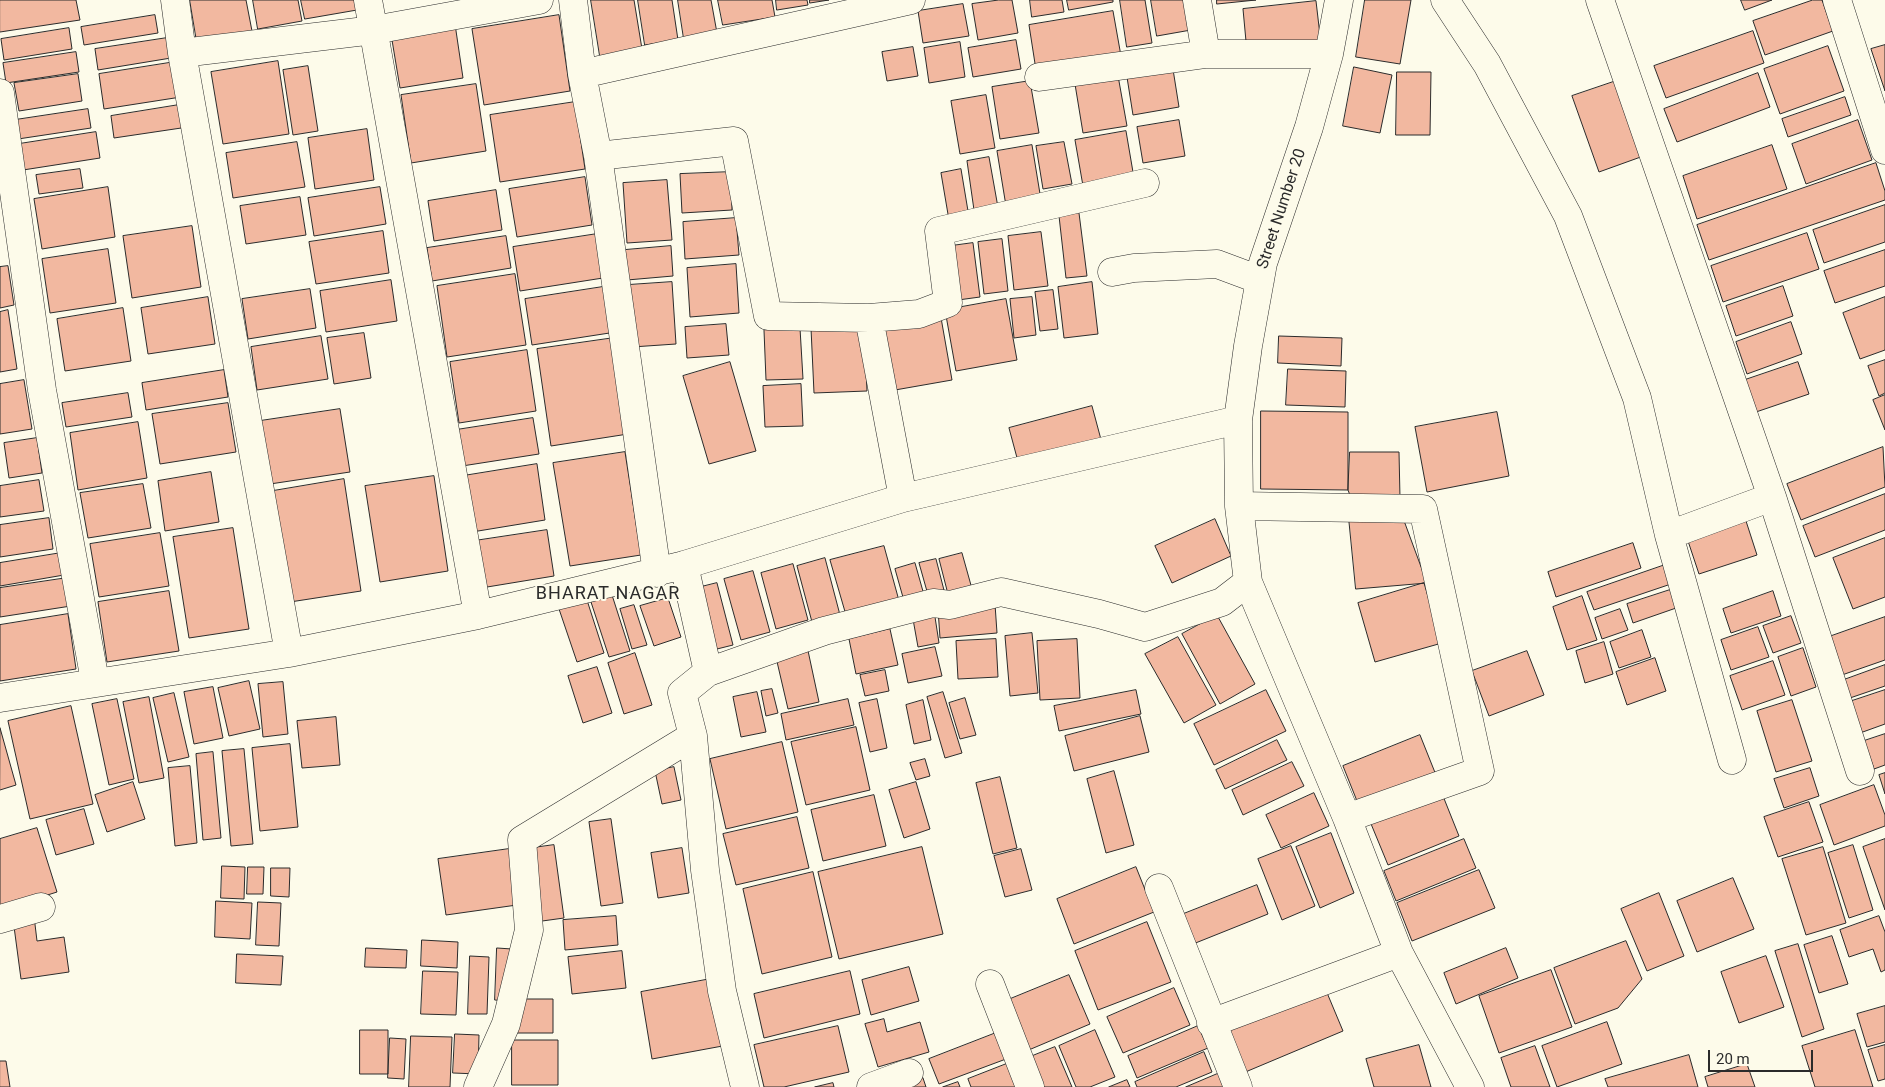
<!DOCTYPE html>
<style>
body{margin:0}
#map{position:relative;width:1885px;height:1087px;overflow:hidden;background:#fdfbea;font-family:Roboto,sans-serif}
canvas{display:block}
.scale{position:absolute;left:1708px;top:1050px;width:105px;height:22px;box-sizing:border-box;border:2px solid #2b2b2b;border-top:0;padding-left:6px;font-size:15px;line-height:18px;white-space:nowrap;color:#2b2b2b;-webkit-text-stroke:4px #fdfbea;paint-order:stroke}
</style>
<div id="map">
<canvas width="1885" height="1087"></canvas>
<div class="scale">20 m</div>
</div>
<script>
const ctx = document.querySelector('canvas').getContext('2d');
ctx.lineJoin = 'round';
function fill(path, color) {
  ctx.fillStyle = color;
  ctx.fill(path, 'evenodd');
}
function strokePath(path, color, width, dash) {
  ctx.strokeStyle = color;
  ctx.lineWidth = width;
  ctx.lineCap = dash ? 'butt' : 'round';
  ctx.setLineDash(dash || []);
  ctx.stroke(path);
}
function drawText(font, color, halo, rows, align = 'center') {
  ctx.font = font + ' Roboto,sans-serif';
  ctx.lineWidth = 4;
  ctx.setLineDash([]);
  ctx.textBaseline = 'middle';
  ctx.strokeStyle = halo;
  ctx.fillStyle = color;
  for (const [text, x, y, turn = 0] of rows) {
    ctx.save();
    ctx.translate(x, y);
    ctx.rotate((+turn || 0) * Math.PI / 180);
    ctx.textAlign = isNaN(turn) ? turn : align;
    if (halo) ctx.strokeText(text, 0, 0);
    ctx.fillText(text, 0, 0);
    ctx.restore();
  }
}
const building = new Path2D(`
 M0,0H76L80,20L0,32Z
 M190,0H246L252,31L197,42Z
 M253,0H298L302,21L258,29Z
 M301,0H355L357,10L305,19Z
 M591,0H634L642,49L600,56Z
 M638,0H672L678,40L645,45Z
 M678,0H711L717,33L684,39Z
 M718,0H772L775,17L723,25Z
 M776,0H807L808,5L777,10Z
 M810,0H829L810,3Z
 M999,0H1012L1018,33L978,40L972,4Z
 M1030,0H1062L1064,12L1032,17Z
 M1067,0H1113V2L1069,10Z
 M1120,0H1145L1152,43L1127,47Z
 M1151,0H1186L1191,30L1157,36Z
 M1217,0H1256L1217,4Z
 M1365,0H1411L1400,64L1356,57Z
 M1741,0H1772L1745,10Z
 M1813,0H1822L1833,31L1765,55L1753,21Z
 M1316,1L1321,44L1247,52L1243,9Z
 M963,4L969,36L923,43L918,11Z
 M1113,11L1121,56L1036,70L1029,25Z
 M155,15L158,33L84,45L81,27Z
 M559,15L570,91L484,105L472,29Z
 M455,24L463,78L400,88L391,34Z
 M69,28L72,49L4,60L1,39Z
 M1753,31L1764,63L1666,98L1654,66Z
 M167,38L171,58L98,70L95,49Z
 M1016,40L1021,69L973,77L968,48Z
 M960,42L965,77L929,83L924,48Z
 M1885,45V91L1871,49Z
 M1828,46L1844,91L1780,114L1764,69Z
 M913,47L918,76L887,81L882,52Z
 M76,52L79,72L6,83L3,63Z
 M278,61L289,134L223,144L211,72Z
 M175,62L181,97L104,109L99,74Z
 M1172,63L1179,107L1133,115L1126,71Z
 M308,66L318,131L293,135L283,70Z
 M1354,67L1392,75L1380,133L1343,126Z
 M1117,70L1127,126L1083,133L1074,78Z
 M1397,72H1431L1430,135H1396Z
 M1758,73L1770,107L1677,142L1664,109Z
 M78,74L82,101L19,111L14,83Z
 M1622,79L1649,154L1599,172L1572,96Z
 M1030,81L1039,133L1000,139L992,87Z
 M476,84L486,151L411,163L401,95Z
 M986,95L995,148L960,154L951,101Z
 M1845,97L1851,115L1788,137L1782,119Z
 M575,102L585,169L500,182L490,115Z
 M185,104L188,127L114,138L111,116Z
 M88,109L91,128L18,139L15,120Z
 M1179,120L1185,156L1143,163L1137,127Z
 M1858,120L1872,160L1806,184L1792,144Z
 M367,129L374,180L315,189L308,138Z
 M1126,131L1134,178L1083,186L1075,140Z
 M96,132L100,158L23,170L19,144Z
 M297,142L305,187L233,198L226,153Z
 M1064,142L1072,184L1043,189L1036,146Z
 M1032,145L1041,200L1006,206L997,151Z
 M1772,145L1787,189L1697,219L1683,176Z
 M989,157L999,213L975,217L967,161Z
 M1876,163L1885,191V200L1709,260L1697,225Z
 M80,169L83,188L39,194L36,175Z
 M961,169L970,223L950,226L941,173Z
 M731,172L732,210L682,213L680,174Z
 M585,177L592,225L517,237L509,189Z
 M667,180L672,240L627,243L623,183Z
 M108,187L115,237L42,249L34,199Z
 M380,187L386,224L314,236L308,198Z
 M496,190L502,230L434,241L428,201Z
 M300,197L306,235L246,244L240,206Z
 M1885,205V242L1824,263L1813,230Z
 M1079,213L1087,276L1066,278L1059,216Z
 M736,218L739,255L685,259L683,222Z
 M192,226L201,287L132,298L123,236Z
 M383,231L389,273L316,284L309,242Z
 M1041,232L1048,286L1014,290L1008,236Z
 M1807,233L1819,269L1723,302L1711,266Z
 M597,234L603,278L520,291L513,247Z
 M506,236L511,268L432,281L427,248Z
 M1002,239L1008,291L984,294L978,242Z
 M973,243L980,297L958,300L951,246Z
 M671,246L673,276L627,280L625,250Z
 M108,249L116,303L50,313L42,259Z
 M1885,250V286L1835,303L1824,271Z
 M736,264L739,313L690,317L687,268Z
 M8,266L14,305L0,308V267Z
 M515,274L526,345L447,357L437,286Z
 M391,280L397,321L326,332L320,291Z
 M672,282L676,344L632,347L628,285Z
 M1092,282L1098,334L1064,338L1058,287Z
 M609,286L616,332L532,345L525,299Z
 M1783,286L1793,316L1736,336L1726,306Z
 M310,289L316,328L248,339L242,299Z
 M1053,290L1058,329L1040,331L1035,292Z
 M208,297L215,344L148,354L141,308Z
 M1032,297L1036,335L1014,338L1010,299Z
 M1885,297V350L1860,359L1843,313Z
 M1006,299L1017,360L956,371L945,310Z
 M123,308L131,361L65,371L57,319Z
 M8,310L17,369L0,372V312Z
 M940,312L952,380L895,390L882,324Z
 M1791,322L1802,354L1747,374L1736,342Z
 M726,324L729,355L687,358L685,327Z
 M864,325L867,391L814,393L811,328Z
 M800,328L803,379L766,380L764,330Z
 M364,333L371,378L334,384L327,338Z
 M321,336L328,379L257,390L251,347Z
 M1279,336L1342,338L1341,366L1278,363Z
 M614,338L628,434L551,446L537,349Z
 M527,350L536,411L459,423L450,362Z
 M1885,360V393L1879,396L1868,366Z
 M730,362L756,451L709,464L683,376Z
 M1798,362L1809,394L1756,412L1745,380Z
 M1288,369L1346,371L1345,407L1286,405Z
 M224,370L228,397L146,410L142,383Z
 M24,380L32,429L0,434V384Z
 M801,384L803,426L765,427L763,386Z
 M128,393L132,417L66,427L62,403Z
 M1885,395V430L1873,400Z
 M228,403L236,452L160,464L152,414Z
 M1092,406L1103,447L1020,469L1009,428Z
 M340,409L350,472L270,484L260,421Z
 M1261,411L1348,412V490L1261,489Z
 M1497,412L1509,476L1427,492L1415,427Z
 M533,418L539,454L462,466L456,430Z
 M138,422L147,478L78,490L70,433Z
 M37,438L42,473L9,478L4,443Z
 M1883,447L1885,487L1801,520L1787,484Z
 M625,452L641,555L570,566L553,463Z
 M1350,452H1399L1400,498H1351L1348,490Z
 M537,464L545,520L472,532L463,476Z
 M211,472L219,522L165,531L158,481Z
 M434,476L448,571L380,582L365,486Z
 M344,479L361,591L290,602L273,491Z
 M39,480L44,511L0,517V486Z
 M143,484L151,528L88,538L80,493Z
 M1885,494V530L1815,557L1803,526Z
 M49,518L53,549L0,557V525Z
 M1349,518H1403L1427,583L1356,589Z
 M1215,519L1231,556L1172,583L1155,546Z
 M1746,521L1757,555L1699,574L1688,541Z
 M233,528L249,629L189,638L173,537Z
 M547,530L554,576L481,588L474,541Z
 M160,533L169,586L99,597L90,544Z
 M1885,538V597L1853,609L1833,558Z
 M1633,543L1641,568L1556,597L1548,572Z
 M884,546L901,608L848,622L830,560Z
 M61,553L64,575L0,586V563Z
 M962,553L974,596L950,602L939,559Z
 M825,558L840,615L812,622L797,566Z
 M936,559L946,598L930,602L919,563Z
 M915,563L926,602L906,608L895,569Z
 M793,564L808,620L776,629L761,573Z
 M1665,565L1671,584L1594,610L1587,592Z
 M753,571L770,632L741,640L724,579Z
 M67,578L71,606L0,617V588Z
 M717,583L733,645L713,650L697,588Z
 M1424,583L1442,643L1375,662L1358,603Z
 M1673,589L1679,607L1633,623L1627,604Z
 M169,591L179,651L107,662L98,602Z
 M1773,591L1781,616L1731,633L1723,609Z
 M612,595L630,651L609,657L591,602Z
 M1582,596L1597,640L1567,650L1553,607Z
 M586,597L604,653L577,662L558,606Z
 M668,598L681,637L654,646L640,606Z
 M933,604L939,643L918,647L911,608Z
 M995,604L997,633L940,638L938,609Z
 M634,605L647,645L632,649L620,609Z
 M1620,609L1628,630L1602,639L1595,618Z
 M68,614L76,669L0,681V625Z
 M1217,615L1255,684L1220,704L1182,634Z
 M1791,616L1801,643L1773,653L1763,626Z
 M1885,617V660L1839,676L1826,638Z
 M1758,627L1769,657L1731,670L1721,640Z
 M890,629L898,665L856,674L849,639Z
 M1642,630L1651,657L1619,668L1610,642Z
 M1032,633L1038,693L1010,696L1005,636Z
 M1178,637L1216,705L1184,723L1145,654Z
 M996,639L998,677L958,679L956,641Z
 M1077,639L1080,698L1040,700L1037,641Z
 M1604,642L1613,674L1585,683L1576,651Z
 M807,646L819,702L788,709L775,653Z
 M935,647L942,676L908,683L902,654Z
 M1803,648L1816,687L1791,696L1778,657Z
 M1527,651L1544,695L1489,716L1472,671Z
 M635,653L652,705L624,714L608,663Z
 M1655,658L1666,691L1627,705L1616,672Z
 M1773,661L1785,695L1742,710L1730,676Z
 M1885,665V686L1847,699L1841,681Z
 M597,667L612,713L583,723L568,676Z
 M885,670L889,691L865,696L860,675Z
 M249,681L260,729L229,736L218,688Z
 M283,682L288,734L263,737L258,684Z
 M213,687L223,738L194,744L184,692Z
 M772,689L778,713L766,716L761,691Z
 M1136,690L1141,714L1059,731L1054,706Z
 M1266,690L1286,731L1214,765L1194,724Z
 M1885,690V724L1860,733L1849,702Z
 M757,692L766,732L741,737L733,697Z
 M943,692L962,753L945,758L927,697Z
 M174,693L189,757L168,762L153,698Z
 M149,697L164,778L139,783L123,702Z
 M965,698L976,735L960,739L949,703Z
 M117,699L134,779L109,785L92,704Z
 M848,699L854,725L786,740L781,714Z
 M877,699L887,748L870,752L859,703Z
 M923,700L931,740L914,744L906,705Z
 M1792,700L1812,761L1776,772L1757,711Z
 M71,706L93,804L30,819L8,721Z
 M1140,716L1149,752L1074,771L1065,736Z
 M336,717L340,765L302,768L297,721Z
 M856,727L870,790L806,805L791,742Z
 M0,728L16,785L0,790Z
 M1885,734V765L1874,769L1864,741Z
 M1420,735L1436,775L1359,806L1343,766Z
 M1277,740L1287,760L1225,789L1216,770Z
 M782,742L798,812L726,829L710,759Z
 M290,744L298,827L260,831L252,748Z
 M244,749L253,844L231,846L222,751Z
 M213,752L221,838L203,840L196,754Z
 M925,759L930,776L916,780L910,763Z
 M1292,762L1304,786L1243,815L1232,790Z
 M190,766L197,843L175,846L168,768Z
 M674,767L681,800L662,804L655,771Z
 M1810,768L1819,796L1784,808L1774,779Z
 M1114,771L1134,845L1106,853L1087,779Z
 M1885,773V794L1879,775Z
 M1000,777L1017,848L993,854L976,783Z
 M133,782L145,819L107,832L95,795Z
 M916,782L930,829L904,838L889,790Z
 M1874,785L1885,815V826L1834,845L1820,805Z
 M1441,791L1459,836L1388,865L1369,819Z
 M1314,793L1329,826L1281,848L1266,815Z
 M874,795L886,846L823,861L811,810Z
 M1809,802L1823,842L1778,857L1764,817Z
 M84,809L94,844L56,855L46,820Z
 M797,817L809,868L736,885L723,834Z
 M611,819L623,903L601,906L589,822Z
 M37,828L57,892L0,910V839Z
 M1331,833L1354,893L1320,908L1296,847Z
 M1464,839L1476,868L1396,901L1384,871Z
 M1885,839V910L1863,847Z
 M554,845L564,918L535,922L525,849Z
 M1853,845L1873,910L1849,918L1828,853Z
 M1291,846L1315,906L1282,920L1258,859Z
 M922,847L943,934L839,959L818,872Z
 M1823,847L1846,923L1806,935L1782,859Z
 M516,848L524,904L446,915L438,859Z
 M682,848L689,893L658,898L651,853Z
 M1021,849L1032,890L1005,897L994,856Z
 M222,866L245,867L244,899L221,898Z
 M248,867H264L263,894H247Z
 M1136,867L1154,912L1074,944L1057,899Z
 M271,868H290L289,897L271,896Z
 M1479,870L1495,908L1412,941L1397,903Z
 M813,872L832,957L762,974L743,889Z
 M1733,878L1754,929L1697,952L1677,901Z
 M1257,885L1268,914L1193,944L1181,915Z
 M1659,893L1684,956L1647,971L1621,909Z
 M216,901L252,903L250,939L215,937Z
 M258,902L281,903L279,946L256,945Z
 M34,916L37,941L64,937L69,972L21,979L13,919Z
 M616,916L618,945L565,950L563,920Z
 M1879,916L1885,932V970L1881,972L1873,949L1849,957L1840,930Z
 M1147,922L1171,982L1098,1010L1075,951Z
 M1832,936L1848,984L1819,993L1804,945Z
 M422,940L458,942L457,968L421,966Z
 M1626,941L1642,979L1618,1008L1575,1024L1554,968Z
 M1798,944L1824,1029L1802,1037L1775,951Z
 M366,948L407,950L406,968L365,967Z
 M497,948L512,949L509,1001L495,1000Z
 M1506,948L1518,978L1456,1004L1444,973Z
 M622,951L626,988L572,994L568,957Z
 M237,954L283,956L281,985L236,983Z
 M470,956L489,957L487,1014H468Z
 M1766,956L1784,1007L1739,1023L1721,972Z
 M909,967L919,1001L871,1015L862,980Z
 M1551,970L1572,1027L1499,1053L1479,996Z
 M423,971L458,972L456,1015L421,1014Z
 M850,971L860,1014L764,1038L754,994Z
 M1069,975L1090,1024L1024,1052L1003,1002Z
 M716,978L728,1045L652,1059L641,992Z
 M1174,988L1190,1025L1123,1053L1107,1017Z
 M1325,988L1343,1031L1243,1073L1225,1030Z
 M514,999H553V1033H515Z
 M1885,1006V1042L1867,1047L1857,1014Z
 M884,1019L887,1032L920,1022L929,1052L878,1067L865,1024Z
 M1607,1022L1622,1064L1557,1087L1542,1046Z
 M838,1026L849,1072L784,1087H764L754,1045Z
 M1198,1026L1208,1048L1137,1078L1128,1056Z
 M360,1030H388V1074H360Z
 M1095,1030L1115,1077L1090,1087H1076L1059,1046Z
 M1855,1030L1873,1087H1815L1802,1046Z
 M996,1033L1006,1059L939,1084L929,1059Z
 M455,1034L479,1035L478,1074L453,1073Z
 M411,1036L452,1037L450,1087H409Z
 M390,1038L406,1039L404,1079L388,1078Z
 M512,1040H558V1085H512Z
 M1419,1045L1431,1087H1374L1366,1059Z
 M1885,1045V1079L1878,1081L1868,1050Z
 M1535,1046L1550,1087H1511L1501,1058Z
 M1055,1047L1072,1087H1036L1025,1059Z
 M1204,1052L1212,1072L1176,1087H1137L1135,1082Z
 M1689,1055L1698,1087H1608L1605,1079Z
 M0,1061H6L10,1087H0Z
 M1009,1063L1019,1087H971L968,1079Z
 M1747,1064L1755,1087H1708L1705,1077Z
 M1222,1072L1229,1087H1186Z
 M923,1078L926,1087H899Z
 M1127,1080L1130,1087H1109Z
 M958,1082L960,1087H943Z
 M833,1083L834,1087H815Z`);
const minor = new Path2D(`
 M175,0L182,53L289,653
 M368,0L478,615
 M573,0L582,74L598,156L657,573
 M1197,0L1206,54
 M1339,0L1329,54L1309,127L1263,263L1248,346L1238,420L1239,506L1248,582L1347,818L1399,953L1470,1087
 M1445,0L1487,64L1568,216L1637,398L1669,535L1732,760
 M1600,0L1772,497L1860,771
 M1837,0L1885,150
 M182,53L374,30L539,0
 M582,74L911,0
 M1039,77L1206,54H1329
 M0,93L42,390L95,681
 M598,156L734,141L768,316L869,318L919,314L948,303L939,231L1145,183
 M1112,272L1134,268L1217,264L1260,280
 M869,318L903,498
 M1239,506L1423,509L1480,771L1347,818
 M1669,535L1772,497
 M684,565L708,672L682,693L693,736L705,870L722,991L745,1087
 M708,672L824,631L933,603L950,605L1001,592L1099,614L1145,627L1222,602L1248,582
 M0,698L289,653L478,615L684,565L903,498L1238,420
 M1159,888L1238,1087
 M0,919L41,907
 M990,984L1030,1087
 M1211,1023L1399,953
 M478,1087L506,1024L529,930L522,840L693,736
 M871,1087L909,1073`);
const streetNames = [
 ["Street Number 20",1282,209,-72]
];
const neighbourhoodNames = [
 ["BHARAT NAGAR",608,594]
];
fill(building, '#f2b8a0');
strokePath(building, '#2b2b2b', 1);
strokePath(minor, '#2b2b2b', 29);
strokePath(minor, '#fdfbea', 28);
drawText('16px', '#2b2b2b', '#fdfbea', streetNames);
ctx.letterSpacing = '1px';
drawText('18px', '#2b2b2b', '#fdfbea', neighbourhoodNames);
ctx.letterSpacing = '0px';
</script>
